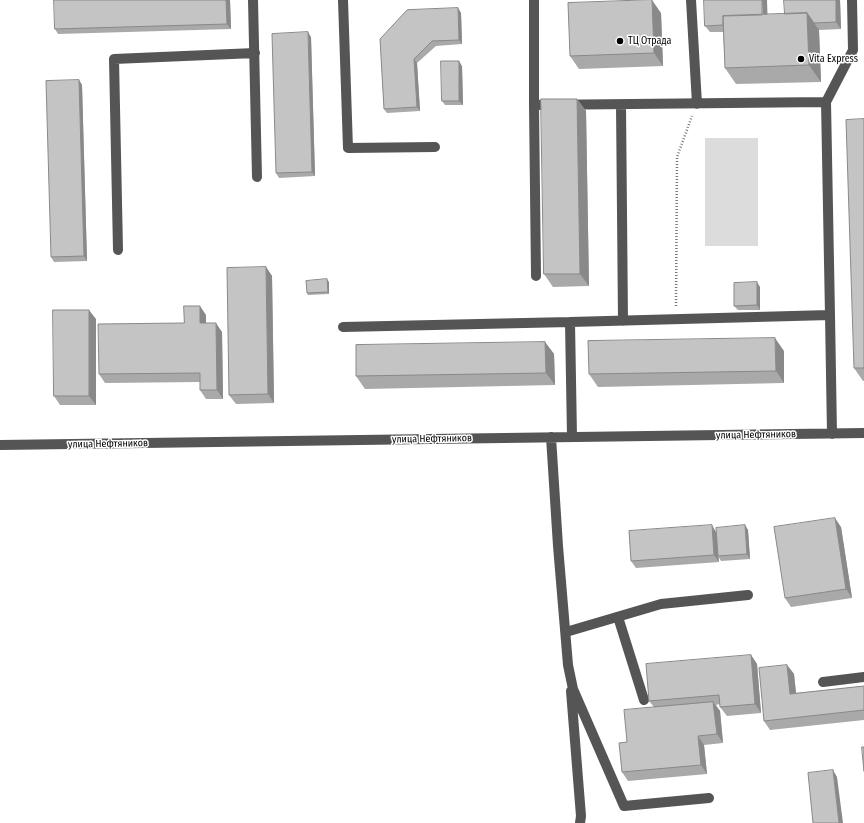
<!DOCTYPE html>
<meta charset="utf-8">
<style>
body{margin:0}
canvas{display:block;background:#fff}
</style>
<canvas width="864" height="823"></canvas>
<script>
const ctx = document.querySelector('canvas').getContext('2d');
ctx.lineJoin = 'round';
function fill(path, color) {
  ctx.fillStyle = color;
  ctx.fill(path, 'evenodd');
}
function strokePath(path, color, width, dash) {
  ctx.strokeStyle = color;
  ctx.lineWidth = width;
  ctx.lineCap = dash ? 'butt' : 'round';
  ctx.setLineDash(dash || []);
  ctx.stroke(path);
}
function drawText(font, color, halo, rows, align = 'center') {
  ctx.font = font + ' "Fira Sans Condensed",sans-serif';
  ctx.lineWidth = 3;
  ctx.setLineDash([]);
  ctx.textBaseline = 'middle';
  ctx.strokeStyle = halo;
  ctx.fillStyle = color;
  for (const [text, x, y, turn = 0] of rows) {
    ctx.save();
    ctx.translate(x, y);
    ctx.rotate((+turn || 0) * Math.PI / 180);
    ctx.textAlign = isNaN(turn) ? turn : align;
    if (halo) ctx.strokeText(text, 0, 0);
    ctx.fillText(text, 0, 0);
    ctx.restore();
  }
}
const green = new Path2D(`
 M705,138H758V246H705Z`);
const path = new Path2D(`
 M676,306L677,157L692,116`);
const minor = new Path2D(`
 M253,0L257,177
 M343,0L348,148L435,147
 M534,0V105L826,102
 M691,0L697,104
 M534,105L536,276
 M621,105L623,321
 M118,250L114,59L255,53
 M830,315L832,434
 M343,327L570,322
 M551,437L558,546L568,665L573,689L624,806L709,798
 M572,437L570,322L830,315L826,102L853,50L852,0
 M0,445L864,433
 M618,617L644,700
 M566,632L661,604L748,595
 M823,682L864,677
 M571,691L581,816L580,823`);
const wall = new Path2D(`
 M230,0L231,29L58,34L55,29Z
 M840,0L841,29L819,30L821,82L736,84L725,68L723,32H710L705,26L767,15L785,14Z
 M458,8L461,13L462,44L436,46L417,63L420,111L387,113L384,109L380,39Z
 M661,13L663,66L579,69L570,56Z
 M311,37L315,176L279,178L276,173Z
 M462,66L463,105H445L442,101Z
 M79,80L82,85L87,261L54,262L51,257Z
 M577,99L586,111L589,286L553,287L544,274Z
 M864,119V381H863L854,368Z
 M266,267L272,276L274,403L236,404L229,395Z
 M329,282V294L308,295L307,293Z
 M760,287V310H738L734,306Z
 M206,315V323L222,332L223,399H206L200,390V382L105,383L99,374Z
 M96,319V405H60L54,396Z
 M545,342L554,354L555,385L365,389L356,376Z
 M784,351V383L598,387L589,374Z
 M745,525L748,530L750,559L721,561L718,556L719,562L636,568L631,561L716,532Z
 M841,527L852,598L791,607L785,598Z
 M751,655L757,664L761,713L727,716L720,707V704L716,705L720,711L723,743L704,745L707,774L628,781L622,772L627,742L654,707L649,701Z
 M787,665L794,674L796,693L864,686V720L770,730L764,721Z`);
const shadedWall = new Path2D(`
 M226,0H230L231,29L227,24Z
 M652,0L661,13L663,66L654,53Z
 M762,0H767L768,31L763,24Z
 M836,0H840L841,29L836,22Z
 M458,8L461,13L462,44L459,40Z
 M807,13L819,30L821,82L809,65Z
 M308,32L311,37L315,176L312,172Z
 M414,59L417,63L420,111L417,107Z
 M459,61L462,66L463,105L459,101Z
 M79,80L82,85L87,261L84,256Z
 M577,99L586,111L589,286L580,274Z
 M266,267L272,276L274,403L268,394Z
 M327,279L329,282V294L328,292Z
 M757,282L760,287V310L757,305Z
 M200,306L206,315V332L200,323Z
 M89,310L96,319V405L89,396Z
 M216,323L222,332L223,399L217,390Z
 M775,338L784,351V383L776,371Z
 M545,342L554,354L555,385L546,373Z
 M835,518L841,527L852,598L846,589Z
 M712,525L716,532L719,562L714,555Z
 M745,525L748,530L750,559L747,554Z
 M751,655L757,664L761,713L755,704Z
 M787,665L794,674L797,703L790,694Z
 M713,702L720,711L723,743L717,734Z
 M698,736L704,745L707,774L701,765Z
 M833,770L837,777L843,823H839Z`);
const building = new Path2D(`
 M54,0H226L227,24L55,29Z
 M652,0L654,53L570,56L568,3Z
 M704,0H762V15L723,16V25L705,26Z
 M784,0H836V22L814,23L807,13L785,14Z
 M458,8L459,40L432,41L414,59L417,107L384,109L380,39L407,10Z
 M807,13L809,65L725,68L723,16Z
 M308,32L312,172L276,173L272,34Z
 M441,61H459V101H442Z
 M79,80L84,256L51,257L46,81Z
 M541,99H577L580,274H544Z
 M864,119V368H854L846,120Z
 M266,267L268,394L229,395L227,268Z
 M327,279L328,292L307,293L306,281Z
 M757,282V305L734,306V283Z
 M184,306H200V323H216L217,390H200V373L99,374L98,324L184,323Z
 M53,310H89V396H54Z
 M775,338L776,371L589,374L588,341Z
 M545,342L546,373L356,376V345Z
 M835,518L846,589L785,598L774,527Z
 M712,525L714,555L631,561L629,531Z
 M745,525L747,554L718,556L716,528Z
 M751,655L755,704L720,707L719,695L649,701L646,664Z
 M787,665L790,694L864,686V710L764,721L759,668Z
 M713,702L717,734L698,736L701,765L622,772L619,743L627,742L624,710Z
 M862,747H864V771Z
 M833,770L839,823H813L808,773Z`);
const markers = [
 [620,41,4,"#000"],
 [801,59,4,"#000"]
];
const poiNames = [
 ["ТЦ Отрада",628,41],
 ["Vita Express",809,59]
];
const streetNames = [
 ["улица Нефтяников",756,435,-1],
 ["улица Нефтяников",432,439,-1],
 ["улица Нефтяников",108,444,-1]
];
fill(green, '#dcdcdc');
strokePath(path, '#777', 2.5, [1, 2]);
strokePath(minor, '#555', 10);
fill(wall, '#a9a9a9');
fill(shadedWall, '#898989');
fill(building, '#c4c4c4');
strokePath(building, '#898989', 1);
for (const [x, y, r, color] of markers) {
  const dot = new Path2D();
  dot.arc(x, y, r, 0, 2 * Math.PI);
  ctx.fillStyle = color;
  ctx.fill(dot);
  strokePath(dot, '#fff', 1.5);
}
drawText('10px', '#000', '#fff', poiNames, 'left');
drawText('10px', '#000', '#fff', streetNames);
</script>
